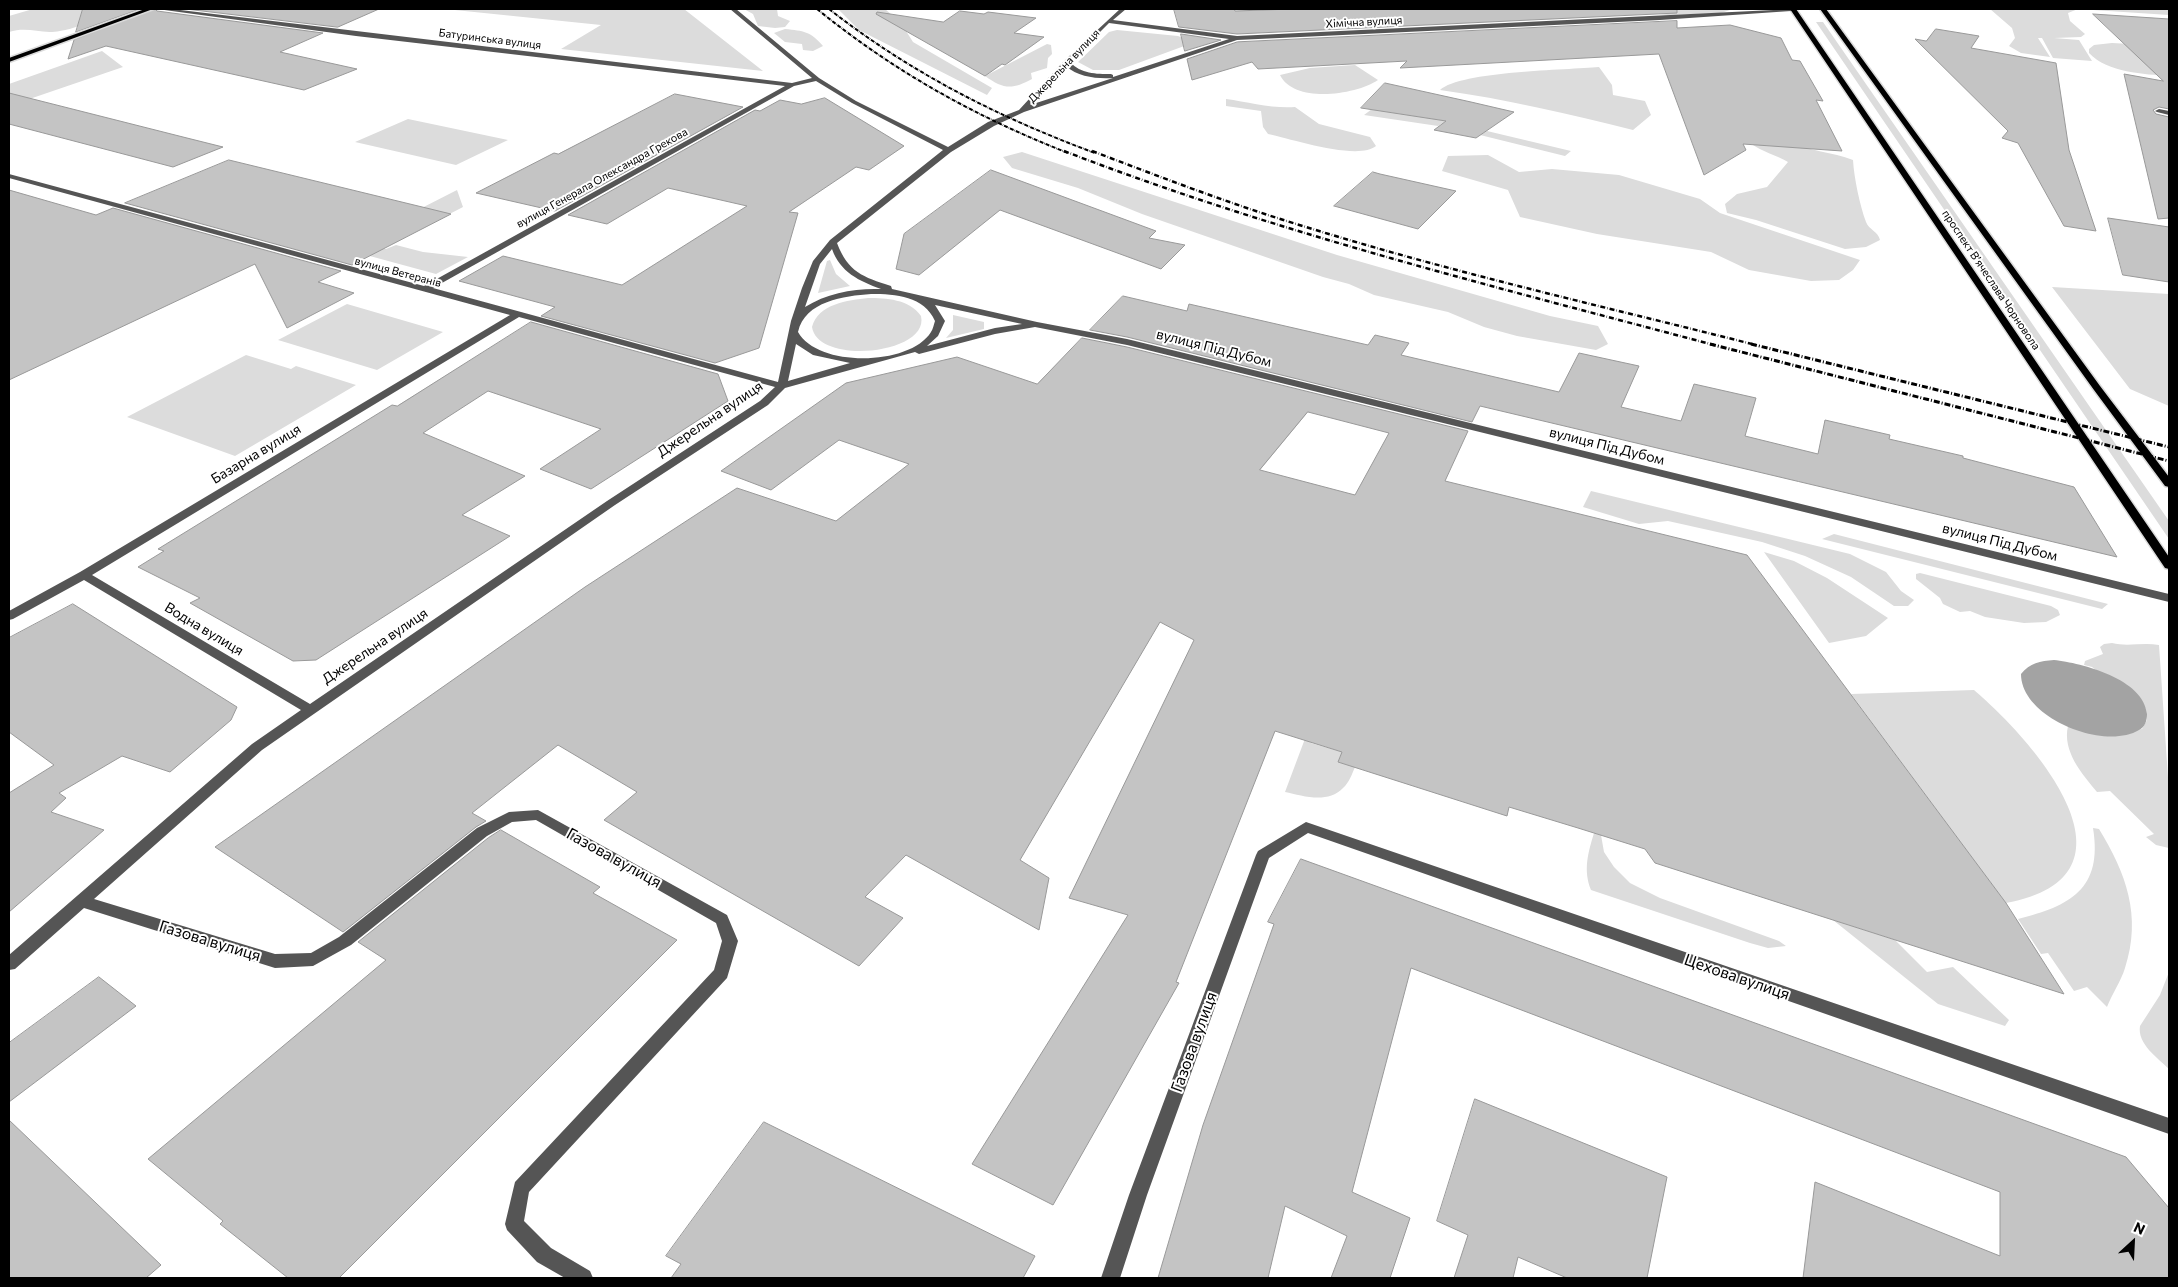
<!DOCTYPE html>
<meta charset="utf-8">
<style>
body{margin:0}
#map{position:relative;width:2178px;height:1287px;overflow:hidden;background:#fff;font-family:Commissioner,sans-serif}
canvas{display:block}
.frame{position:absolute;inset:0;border:10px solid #000;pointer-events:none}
.north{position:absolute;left:2108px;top:1217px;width:50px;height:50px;-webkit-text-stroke:4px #fff;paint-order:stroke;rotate:25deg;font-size:14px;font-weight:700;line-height:20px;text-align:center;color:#000}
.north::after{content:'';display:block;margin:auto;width:18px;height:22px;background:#000;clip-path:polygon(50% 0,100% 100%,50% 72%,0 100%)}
</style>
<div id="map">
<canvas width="2178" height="1287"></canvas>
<div class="frame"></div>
<div class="north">N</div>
</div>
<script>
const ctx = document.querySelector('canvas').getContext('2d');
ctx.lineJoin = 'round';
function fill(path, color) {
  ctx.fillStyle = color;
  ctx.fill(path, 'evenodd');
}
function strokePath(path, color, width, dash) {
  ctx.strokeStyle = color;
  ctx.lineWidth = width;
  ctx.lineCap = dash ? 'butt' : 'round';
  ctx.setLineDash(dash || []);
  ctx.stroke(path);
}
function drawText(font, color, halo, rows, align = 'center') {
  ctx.font = font + ' Commissioner,sans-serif';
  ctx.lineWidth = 4;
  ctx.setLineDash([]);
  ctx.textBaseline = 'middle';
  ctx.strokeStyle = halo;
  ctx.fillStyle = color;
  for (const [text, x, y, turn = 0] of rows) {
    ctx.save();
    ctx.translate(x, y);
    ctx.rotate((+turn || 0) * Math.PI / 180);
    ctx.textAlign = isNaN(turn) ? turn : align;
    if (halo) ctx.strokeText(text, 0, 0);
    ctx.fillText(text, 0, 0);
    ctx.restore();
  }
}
const green = new Path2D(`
 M33,9H80L102,17C88,22 74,29 60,31C41,35 29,26 9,32V16Z
 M445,9H684L763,71L561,49L601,25Z
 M744,9H777L778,16L790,21L785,27L775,28L758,26L753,14Z
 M838,9H885L901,23L913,42L992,88L987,95L859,30Z
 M1659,9H1729L1730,10L1721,13L1668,15L1659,14Z
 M1990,9H2169V15L2078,9L2068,13L2070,21L2085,34L2081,37L2054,38L2079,40L2092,61L2053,58L2042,38H2038L2050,57L2021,53L2009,46L2015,38L2012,28Z
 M1816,22H1823L2169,521V539Z
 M785,29C804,31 810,31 823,46L813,51L803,50L802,44L785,42L774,33Z
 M1117,30L1178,36L1183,38L1187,45L1119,70H1093L1078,62L1109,32Z
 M2112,43L2169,46V76C2144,74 2108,73 2089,53V49L2094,45Z
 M1047,44L1051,45L1052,54L1048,58L1047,68L1031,73L1032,79C1012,90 1003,89 985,76Z
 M102,51L123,67L9,106V84Z
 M1355,65L1378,80C1356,95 1294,104 1280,75L1310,68Z
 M1599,67L1612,85L1613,95L1645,101L1651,115L1633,130C1569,114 1506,99 1440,90C1461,71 1567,70 1599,67Z
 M1226,99C1248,102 1274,109 1295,107L1319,124L1370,137L1376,146C1358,161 1292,139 1268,134L1263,127L1261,111L1226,106Z
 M1372,109L1446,121L1438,126L1364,115Z
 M408,119L508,140L456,165L355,142Z
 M1487,131L1571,151L1565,156L1480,135Z
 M1788,142C1810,151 1832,152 1853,160C1854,178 1860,206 1866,222C1869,230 1878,231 1880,240L1866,247L1845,249L1756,220L1727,213L1725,204L1737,194L1767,187L1788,162C1776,155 1762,152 1750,143Z
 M1022,152L1337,255L1550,316L1598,326L1608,344L1596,350L1517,336L1484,327L1448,312L1374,295L1349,284L1323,277L1142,214L1078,188L1012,168L1003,157Z
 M1488,155L1519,172L1552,169L1619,175L1700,199L1720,213L1860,260L1853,270L1839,280L1811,281L1749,270L1711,252L1597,234L1520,217L1508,190L1442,171L1448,156Z
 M457,190L463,207L434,222L406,216Z
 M396,245L423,252L468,257L436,274L344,249L368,246L386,249Z
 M830,260L836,274L850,286L818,293L827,261Z
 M2052,287L2169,294V406L2130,389Z
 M868,298C886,298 909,299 921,316C930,354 818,366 812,327C818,304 848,300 868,298Z
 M347,304L443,332L377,370L278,340Z
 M953,315L984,322V329L946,338L953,330Z
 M246,355L291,369L296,366L356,385L235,456L127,417Z
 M1591,491L1850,554L1886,572L1901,591L1914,600L1908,606H1894L1851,577L1805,556L1762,542L1668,521L1639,524L1583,507Z
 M1834,534L2108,604L2102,609L1822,539Z
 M1764,552L1794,561L1827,578L1888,618L1866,636L1829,643Z
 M1920,573L2051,606L2058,610L2060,615L2046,622L2024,623L1985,617L1970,611L1960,612L1943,604L1940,598L1916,579V574Z
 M2112,643C2128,647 2143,642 2159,645L2169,792V848L2156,845L2146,837L2154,834L2110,791L2097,792C2082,774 2062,751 2068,726L2094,734L2142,729L2147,720L2146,709L2092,667L2084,665L2085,661L2103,654L2100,647L2104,644Z
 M1974,690C2034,741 2153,876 2006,903L1851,694Z
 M1306,736L1311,743L1342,752L1338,762L1355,767C1352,774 1349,783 1343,788C1328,804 1303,796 1285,792Z
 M2093,828L2099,829C2126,873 2142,916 2125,968C2121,981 2112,994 2107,1007L2087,987L2074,991L2048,953L2041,954L2018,919C2070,906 2103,889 2093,828Z
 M1594,833L1601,835L1604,852L1614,867L1630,883L1660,898L1779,941L1786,946L1768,948L1750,943L1591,890C1583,870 1588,853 1594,833Z
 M1833,920L1895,940L1927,972L1953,967L2009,1020L2005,1026L1938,1004Z
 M2169,972V1069C2158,1058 2137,1044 2140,1026L2160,995Z`);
const water = new Path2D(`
 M2054,660C2082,663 2144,679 2147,714C2147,721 2145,727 2139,730C2104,751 2021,718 2021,674C2030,663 2040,661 2054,660Z`);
const building = new Path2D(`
 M83,9H140L76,32Z
 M155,9L157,11L323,33L280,52L357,69L304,90L106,46L68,59L74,40Z
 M186,9H379L338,27Z
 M1174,9H1234L1235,11L1292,9H1677V13L1237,34L1179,27Z
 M960,11L984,14L988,12L1036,18L1014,33L1044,37L1005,65L1002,64L985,76L876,14L877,12L943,22Z
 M2093,14L2169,19V109L2159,107L2153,110L2156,114L2169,117V218L2158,219L2124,74L2163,81Z
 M1677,21V28L1730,25L1781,38L1792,60L1800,61L1823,101L1816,100L1842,151L1743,144L1746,150L1704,175L1659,54L1400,68L1407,61L1258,69L1252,62L1192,80L1187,59L1237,42Z
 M1936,29L1979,36L1971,48L2056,63L2069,150L2096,231L2064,226L2018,143L2002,138L2008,131L1915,39L1926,41Z
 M1181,34L1221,40L1185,51Z
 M1385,83L1471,102L1514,112L1476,138L1434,130L1446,121L1361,108Z
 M9,93L183,137L223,147L173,167L9,124Z
 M675,94L743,107L555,211L476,193L554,153L558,154Z
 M825,98L904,146L869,170L856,167L789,212L798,213L759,348L715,363L541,316L555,307L459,281L503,256L622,285L747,206L668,188L607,224L568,215L755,110L760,111L780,100L801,104Z
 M229,160L451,214L352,265L125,203Z
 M991,170L1156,231L1149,238L1185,245L1161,269L1000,210L919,275L896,269L904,234Z
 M1373,172L1380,174L1456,191L1418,229L1334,206Z
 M9,190L96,215L113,208L341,271L318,282L354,293L287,328L255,264L9,380Z
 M2108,218L2169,227V282L2123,275Z
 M1123,296L1187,311L1189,304L1368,345L1375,335L1409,343L1401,355L1559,392L1579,353L1639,366L1621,407L1681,421L1694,384L1756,398L1745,436L1818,454L1825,420L1890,435L1889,439L1963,456V458L2074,487L2117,557L1480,406L1472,422L1127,337L1090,330Z
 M531,322L718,374L728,401L591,489L540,469L601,429L488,391L423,433L525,476L462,515L510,536L316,660L293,661L190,603L200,598L138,567L164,551L158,549L392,405L397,406Z
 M1082,338L1127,347L1468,431L1445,481L1747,555L2006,903L2064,994L1655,863L1645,849L1578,828L1509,807L1507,816L1338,762L1342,752L1275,731L1176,982L1179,983L1053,1205L972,1164L1128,915L1069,898L1194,640L1160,622L1020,860L1049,878L1039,930L906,855L865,897L903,918L859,966L604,820L637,792L558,745L472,813L486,821L476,827L343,932L215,847L585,587L737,488L836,521L909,464L839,440L771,490L721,471L846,383L957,357L1037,384ZM1308,412L1389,433L1355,495L1260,470Z
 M73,604L237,707L231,720L170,772L122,756L59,793L66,798L51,812L104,830L9,912V793L54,765L9,732V638Z
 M501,830L600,887L593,893L677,940L339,1278H288L220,1224L223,1221L148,1159L386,960L358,942L488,838Z
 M1301,859L2126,1157L2169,1208V1278H1803L1815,1182L2000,1256V1192L1411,968L1352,1192L1410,1218L1390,1278H1331L1347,1236L1285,1206L1268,1278H1158L1203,1125L1274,924L1268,922Z
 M99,977L136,1006L9,1102V1043Z
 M1475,1099L1667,1177L1647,1278H1567L1518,1257L1513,1278H1454L1468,1235L1437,1221Z
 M9,1120L161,1265L146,1278H9Z
 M764,1122L1035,1256L1023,1278H671L681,1264L666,1256Z`);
const minor = new Path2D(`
 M157,9H172L792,83L812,78L730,9H736L819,78L856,101L948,147L988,122L1019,110L1064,61L1120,9H1126L1113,20L1237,36L1794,9L1791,11L1660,20L1237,40L1024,112L994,126L951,152L837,243C848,272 863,277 891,286L892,289L1037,322L1127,339L2169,594V602L1127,345L1035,327L995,334L919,354L915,352L785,388L768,405L615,505L262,750L94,899L275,954L311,953L339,937L477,828L509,812L538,810L727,915L738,941L727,978L529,1192L524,1221L551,1248L590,1271L593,1278H565L537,1262L507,1230L505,1224L515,1182L714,970L722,941L716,923L536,820L512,822L487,836L351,945L313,966L275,968L84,908L15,969L9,970V955L252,744L301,710L84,580L13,619L9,620V611L80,572L510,315L9,178V174L424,286L785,86L356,36ZM1109,23L1229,39L1113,77V75L1111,74C1096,74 1081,74 1070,62ZM1066,66C1078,77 1097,79 1113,78L1030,105ZM816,81L852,103L943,150L830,240L813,261L802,288L791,321L778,382L433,288L794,86ZM832,249C840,272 859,281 881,289C855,288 827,293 805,307L820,264ZM871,294C896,294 924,296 935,321C934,324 933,329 931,332C910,366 818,368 798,332C805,301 844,296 871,294ZM935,305L1022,324L995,328L927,346L938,336L945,321ZM519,317L775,387L760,401L607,501L310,704L92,575ZM796,344L813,355L850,363L788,381Z
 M2159,109L2169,111V115L2157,112L2155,111Z
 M1306,822L2169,1118V1134L1308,833L1269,858L1147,1195L1120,1278H1101L1129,1195L1256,855L1258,851Z`);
const major = new Path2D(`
 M145,9H153L9,62V58Z
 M1790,9H1796L2169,557V569L2165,568Z
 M1820,9H1826L2100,386L2169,477V487L2165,486L2094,390Z`);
const railFar2 = new Path2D(`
 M817,9C895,72 974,116 1068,153
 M829,9C911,73 998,117 1095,153`);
const railFar1 = new Path2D(`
 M1064,151C1276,233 1496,287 1714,345
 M1092,151C1163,178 1233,205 1306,227C1454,273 1606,307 1756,345`);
const rail = new Path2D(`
 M1710,344L2169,461
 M1751,344L2169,447`);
const farStreetnames = [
 ["Хімічна вулиця",1364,22,-3],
 ["Батуринська вулиця",490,39,7],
 ["Джерельна вулиця",1064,66,-46],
 ["вулиця Генерала Олександра Грекова",602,178,-29],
 ["вулиця Ветеранів",398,272,15],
 ["проспект Вʼячеслава Чорновола",1991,280,56]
];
const streetNames = [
 ["вулиця Під Дубом",1214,348,14],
 ["Джерельна вулиця",710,419,-34],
 ["вулиця Під Дубом",1607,446,14],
 ["Базарна вулиця",256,454,-31],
 ["вулиця Під Дубом",2000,542,14],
 ["Водна вулиця",204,629,31],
 ["Джерельна вулиця",375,646,-34]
];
const nearStreetnames = [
 ["Газова вулиця",614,858,29],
 ["Газова вулиця",210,941,17],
 ["Цехова вулиця",1737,977,19],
 ["Газова вулиця",1194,1042,-70]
];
fill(green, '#dcdcdc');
fill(water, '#a3a3a3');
fill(building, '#c4c4c4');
strokePath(building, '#999', 1);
strokePath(major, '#dbdbdb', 3);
fill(minor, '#555');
fill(major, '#000');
strokePath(railFar2, '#000', 2, [4, 1, 0.5, 1]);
strokePath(railFar1, '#000', 2.5, [5, 2, 0.5, 2]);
strokePath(rail, '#000', 3, [6, 2, 1, 2]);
drawText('11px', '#000', '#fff', farStreetnames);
drawText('14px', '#000', '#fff', streetNames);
drawText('16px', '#000', '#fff', nearStreetnames);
</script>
